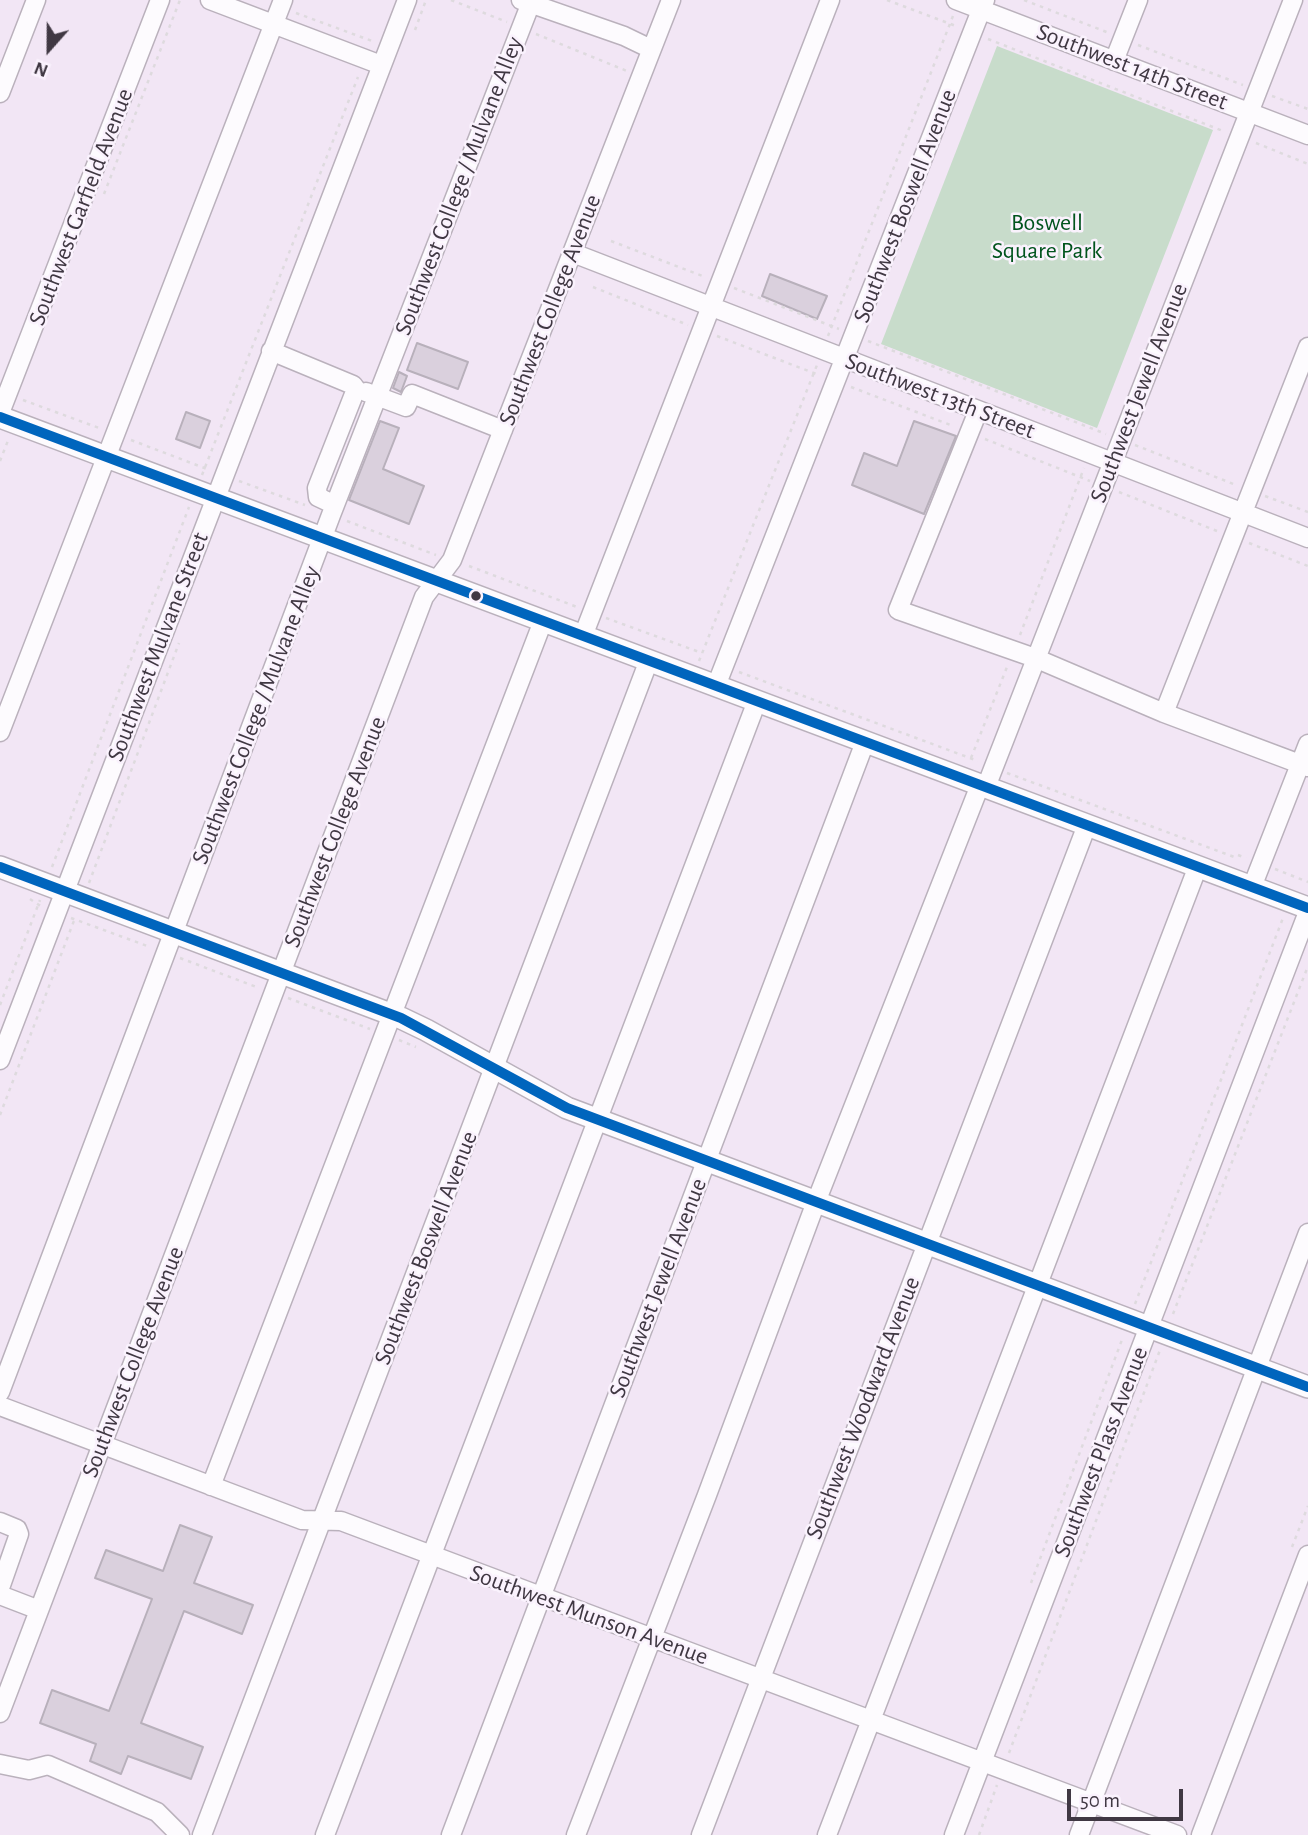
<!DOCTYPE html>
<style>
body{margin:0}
#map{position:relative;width:1308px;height:1835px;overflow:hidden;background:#f2e6f5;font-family:"Alegreya Sans",sans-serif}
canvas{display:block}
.north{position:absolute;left:14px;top:14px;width:70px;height:70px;-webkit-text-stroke:5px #faf2fd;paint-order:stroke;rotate:201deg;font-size:19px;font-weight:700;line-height:28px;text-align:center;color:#403843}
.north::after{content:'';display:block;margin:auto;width:24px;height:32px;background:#403843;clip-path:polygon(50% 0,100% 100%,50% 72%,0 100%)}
.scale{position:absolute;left:1067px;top:1789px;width:116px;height:32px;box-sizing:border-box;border:4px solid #403843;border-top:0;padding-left:9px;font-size:21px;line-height:24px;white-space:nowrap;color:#403843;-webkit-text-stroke:5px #faf2fd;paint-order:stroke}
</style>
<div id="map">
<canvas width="1308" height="1835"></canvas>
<div class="north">N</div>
<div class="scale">50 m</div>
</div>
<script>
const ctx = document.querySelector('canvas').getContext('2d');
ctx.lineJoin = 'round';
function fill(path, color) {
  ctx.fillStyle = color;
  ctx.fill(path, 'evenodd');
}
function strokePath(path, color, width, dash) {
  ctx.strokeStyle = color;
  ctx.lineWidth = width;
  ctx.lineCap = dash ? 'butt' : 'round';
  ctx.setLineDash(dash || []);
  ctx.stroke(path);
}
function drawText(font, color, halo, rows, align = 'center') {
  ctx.font = font + ' "Alegreya Sans",sans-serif';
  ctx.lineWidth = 5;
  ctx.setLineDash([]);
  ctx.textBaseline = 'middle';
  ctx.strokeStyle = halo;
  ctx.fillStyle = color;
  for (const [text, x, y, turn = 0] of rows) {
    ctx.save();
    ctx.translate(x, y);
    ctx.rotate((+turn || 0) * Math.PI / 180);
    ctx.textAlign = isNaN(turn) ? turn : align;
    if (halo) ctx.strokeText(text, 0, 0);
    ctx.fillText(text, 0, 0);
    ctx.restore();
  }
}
const green = new Path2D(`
 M997,46L1213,130L1097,428L881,344Z`);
const building = new Path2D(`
 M770,274L827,296L817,319L762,296Z
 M417,343L468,362L458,389L407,370Z
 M399,372L407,376L401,392L393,388Z
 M186,412L210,421L200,448L176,439Z
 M380,421L399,428L383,469L424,486L409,524L349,500Z
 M914,421L956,436L924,514L852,485L864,453L897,466Z
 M180,1525L212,1537L194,1583L253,1605L242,1634L184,1611L141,1723L203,1747L191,1779L128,1756L121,1774L90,1761L96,1744L40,1723L52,1690L109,1711L152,1599L95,1578L106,1550L163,1571Z`);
const path = new Path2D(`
 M451,0L507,22
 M887,0L956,26
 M1024,0L1109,33
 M296,13L372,41
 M415,30L426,0
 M536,34L627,71
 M988,39L1223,131
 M1138,45L1243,85
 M1272,96L1308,109
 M1256,143L1308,164
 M104,194L180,0
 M611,241L705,277
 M593,287L688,325
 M734,288L839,329
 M717,336L819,375
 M828,336L953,16
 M868,341L1106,434
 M851,387L953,426
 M23,400L99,428
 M985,439L1090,481
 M131,440L207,469
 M1135,445L1236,485
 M0,461L9,438
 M202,475L358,77
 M239,481L305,505
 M1119,492L1217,531
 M1265,496L1308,512
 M347,521L436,555
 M1249,543L1308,566
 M469,566L577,607
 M606,618L702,653
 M1020,635L1084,468
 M699,661L817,365
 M739,672L978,761
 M971,758L1007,667
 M1007,773L1237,858
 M1238,855L1246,858
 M52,867L189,507
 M1275,869L1308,882
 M89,883L179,643
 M30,899L42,907
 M71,918L150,947
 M180,958L259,988
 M288,998L370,1029
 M0,1005L40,900
 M399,1040L416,1047
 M0,1115L75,918
 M1135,1304L1283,918
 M1173,1314L1308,966
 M1292,1547L1308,1506
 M1031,1583L1123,1337
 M1009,1753L1160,1350
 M979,1835L997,1785`);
const minor = new Path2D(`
 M210,0L381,65
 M521,0L624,36L651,49
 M956,0L1308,135
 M1114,61L1138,0
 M0,93L36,0
 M573,253L1308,538
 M271,351L353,385L356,389L317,488L318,497L335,505
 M366,392L406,407L412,394L503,430
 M978,411L898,610L1035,658L1164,713L1308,767
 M0,413L160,0
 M583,636L830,0
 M716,686L985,0
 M1164,713L1308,347
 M0,732L283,0
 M986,787L1293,0
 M1252,887L1308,744
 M0,1060L407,0
 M0,1392L331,515L532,0
 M0,1406L302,1520L341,1521L1177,1835
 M211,1486L543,621
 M0,1522L17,1529L19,1534L0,1588
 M0,1595L39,1610
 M0,1713L424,597L452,560L671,0
 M0,1764L29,1770L48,1765L157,1812L180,1835
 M202,1835L649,660
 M325,1835L757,701
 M451,1835L865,742
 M576,1835L707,1495L816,1202L980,785
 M701,1835L1087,825
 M827,1835L1198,866
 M954,1835L1308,912
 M1079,1835L1308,1233
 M1201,1835L1308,1555`);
const major = new Path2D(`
 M0,417L1308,908
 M0,867L401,1018L426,1030L567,1108L1308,1387`);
const bus1 = new Path2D(`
 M0,417L1308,908
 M0,867L401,1018L567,1108L1308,1387`);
const markers = [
 [476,596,6,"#403843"]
];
const streetNames = [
 ["Southwest 14th Street",1132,67,21],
 ["Southwest College / Mulvane Alley",459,186,-69],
 ["Southwest Boswell Avenue",905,206,-69],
 ["Southwest Garfield Avenue",81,207,-69],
 ["Southwest College Avenue",550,310,-69],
 ["Southwest Jewell Avenue",1139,393,-69],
 ["Southwest 13th Street",940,396,21],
 ["Southwest Mulvane Street",158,647,-69],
 ["Southwest College / Mulvane Alley",256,715,-69],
 ["Southwest College Avenue",335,832,-69],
 ["Southwest Boswell Avenue",426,1248,-69],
 ["Southwest Jewell Avenue",658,1288,-69],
 ["Southwest College Avenue",133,1362,-69],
 ["Southwest Woodward Avenue",863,1408,-69],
 ["Southwest Plass Avenue",1101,1452,-69],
 ["Southwest Munson Avenue",589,1615,20]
];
const parkNames = [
 ["Boswell",1047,223],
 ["Square Park",1047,251]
];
fill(green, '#c8dccb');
fill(building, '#dad0dd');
strokePath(building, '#b8b0bb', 2);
strokePath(minor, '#bab1bc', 21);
strokePath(major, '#bab1bc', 24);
strokePath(path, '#dedade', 2.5, [3.5, 5]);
strokePath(minor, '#fdfbfe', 18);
strokePath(major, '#fdfbfe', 21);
strokePath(bus1, '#0065bd', 10);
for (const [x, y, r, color] of markers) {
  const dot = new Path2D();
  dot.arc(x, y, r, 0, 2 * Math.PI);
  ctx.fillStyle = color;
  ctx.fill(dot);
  strokePath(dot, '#faf2fd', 2.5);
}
drawText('24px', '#403843', '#faf2fd', streetNames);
drawText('24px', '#01541d', '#faf2fd', parkNames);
</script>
